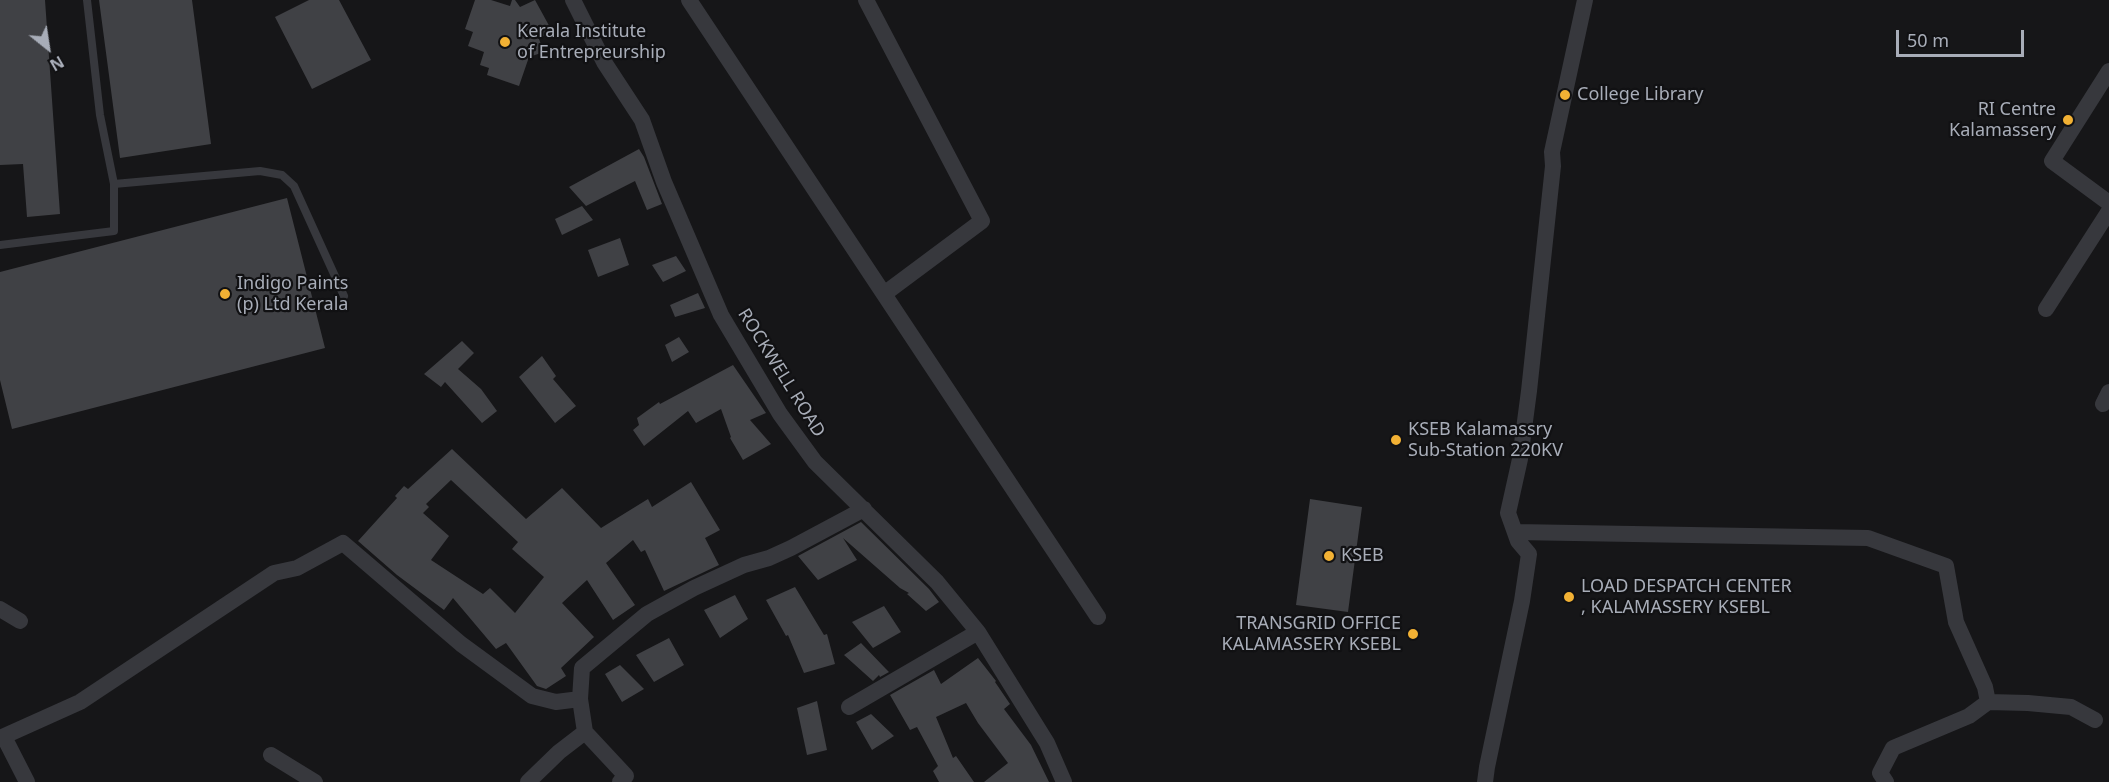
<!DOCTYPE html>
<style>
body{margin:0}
#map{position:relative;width:2109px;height:782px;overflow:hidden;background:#161618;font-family:"Noto Sans",sans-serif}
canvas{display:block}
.north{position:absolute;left:18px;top:18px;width:60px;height:60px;-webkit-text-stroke:4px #111113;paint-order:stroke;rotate:150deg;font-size:16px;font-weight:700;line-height:24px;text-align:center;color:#a8adb8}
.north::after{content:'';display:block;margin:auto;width:21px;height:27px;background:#a8adb8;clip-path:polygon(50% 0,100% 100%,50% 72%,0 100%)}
.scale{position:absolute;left:1896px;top:30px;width:128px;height:27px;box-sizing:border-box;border:3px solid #a8adb8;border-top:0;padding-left:8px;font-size:18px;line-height:21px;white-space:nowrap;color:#a8adb8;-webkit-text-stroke:4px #111113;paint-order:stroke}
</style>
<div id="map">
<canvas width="2109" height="782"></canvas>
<div class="north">N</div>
<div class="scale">50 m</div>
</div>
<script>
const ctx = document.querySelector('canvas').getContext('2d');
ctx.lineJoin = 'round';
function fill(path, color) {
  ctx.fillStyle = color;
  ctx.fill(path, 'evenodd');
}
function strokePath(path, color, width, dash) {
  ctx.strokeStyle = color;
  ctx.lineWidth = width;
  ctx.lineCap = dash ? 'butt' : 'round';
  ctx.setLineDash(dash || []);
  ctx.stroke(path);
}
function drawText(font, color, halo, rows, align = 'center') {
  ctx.font = font + ' "Noto Sans",sans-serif';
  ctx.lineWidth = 4.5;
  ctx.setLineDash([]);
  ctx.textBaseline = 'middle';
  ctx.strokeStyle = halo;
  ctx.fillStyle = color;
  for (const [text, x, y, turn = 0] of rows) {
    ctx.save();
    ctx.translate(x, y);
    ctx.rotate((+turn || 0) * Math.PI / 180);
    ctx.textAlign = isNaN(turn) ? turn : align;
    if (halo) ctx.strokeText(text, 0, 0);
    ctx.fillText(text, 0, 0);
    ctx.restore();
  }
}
const building = new Path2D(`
 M0,0H45L60,214L27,217L23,164L0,165Z
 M99,0H192L211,144L120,158Z
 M309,0H339L371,60L312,89L275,17Z
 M475,0H491L510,6L512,0H515L520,7L535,0L552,31L539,39L544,52L529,57L519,86L487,75L489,68L480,65L484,52L468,46L473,32L465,29Z
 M639,149L644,157L662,204L647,210L635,181L586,206L569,187Z
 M287,198L325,348L12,429L0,380V272Z
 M582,206L593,220L562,235L555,219Z
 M620,238L629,265L598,277L588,250Z
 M676,256L686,271L663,282L652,265Z
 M698,293L705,308L675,317L670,305Z
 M679,337L689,352L672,362L665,345Z
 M462,341L474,353L458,369L481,389L497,411L482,423L445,382L441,387L424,374Z
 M542,356L556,376L553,379L576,406L555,423L519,377Z
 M733,365L766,413L750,420L771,444L743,460L730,438L731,437L721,409L696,423L688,411L644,446L633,430L639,425L637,418L659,402L660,404Z
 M452,449L526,519L562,488L601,528L648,499L652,507L691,482L720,530L705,538L719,565L664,591L645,550L641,552L633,540L606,563L635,605L613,620L587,580L562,603L594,637L561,668L566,676L546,689L537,686L506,643L496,649L453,598L444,610L397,575L358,541L397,498L395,496L404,486L408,489ZM451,480L518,542L512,549L544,577L515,613L490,588L483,594L431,560L449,536L423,513L429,507L426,504Z
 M1310,499L1362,507L1348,612L1296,605Z
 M861,522L929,589L939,602L926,611L907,594L909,593L900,588L843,538L857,560L818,580L798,556Z
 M795,587L824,635L827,634L835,664L804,673L788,635L786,636L766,600Z
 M735,595L748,619L720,638L704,610Z
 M884,606L901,632L873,648L852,622Z
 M669,638L684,665L654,682L636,655Z
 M861,643L886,669L889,672L880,677L879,675L873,681L844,655Z
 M978,658L996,681L995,682L1010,704L1004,709L1031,745L1049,782H984L1008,763L978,723L966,703L936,717L953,758L956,756L974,782H939L933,771L938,766L917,727L910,730L890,695L934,670L941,684Z
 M620,665L644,689L622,702L605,674Z
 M817,701L827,750L807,755L797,708Z
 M871,714L894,736L872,750L856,722Z`);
const lane = new Path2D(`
 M87,0L100,115L114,184L260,171L282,175L294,186L344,296
 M0,245L114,231V184`);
const street = new Path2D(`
 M573,0L604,62L642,120L664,182L721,315L780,414L815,462L937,582L978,632L1047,743L1064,782
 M689,0L1098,617
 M866,0L982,221L884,294
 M2109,71L2052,161L2109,203
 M2046,309L2109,211
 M2103,404L2109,392
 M1515,532L1868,538L1946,566L1956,622L1985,687L1988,702L1969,716L1893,748L1880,773L1886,782
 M0,609L20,621
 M1988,702L2028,703L2071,707L2095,720
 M849,707L978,632
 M585,732L626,776L620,782
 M4,737L27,782
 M0,738L80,702L274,573L297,568L343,543L461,644L532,696L556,702L580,699
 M271,755L315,782
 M528,782L559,752L585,732L580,699L582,668L647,614L694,588L744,565L769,558L791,548L864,509
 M1485,782L1487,767L1522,601L1529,554L1518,541L1508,513L1520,459L1529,391L1553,166L1552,152L1585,0`);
const markers = [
 [505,42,6,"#f2b134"],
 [1565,95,6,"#f2b134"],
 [2068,120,6,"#f2b134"],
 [225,294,6,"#f2b134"],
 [1396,440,6,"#f2b134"],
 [1329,556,6,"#f2b134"],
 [1569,597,6,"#f2b134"],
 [1413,634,6,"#f2b134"]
];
const poiNames = [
 ["Kerala Institute",517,32],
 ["of Entrepreurship",517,53],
 ["College Library",1577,95],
 ["RI Centre",2056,110,"right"],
 ["Kalamassery",2056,131,"right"],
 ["Indigo Paints",237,284],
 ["(p) Ltd Kerala",237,305],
 ["KSEB Kalamassry",1408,430],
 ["Sub-Station 220KV",1408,451],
 ["KSEB",1341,556],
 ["LOAD DESPATCH CENTER",1581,587],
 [", KALAMASSERY KSEBL",1581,608],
 ["TRANSGRID OFFICE",1401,624,"right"],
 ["KALAMASSERY KSEBL",1401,645,"right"]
];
const streetNames = [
 ["ROCKWELL ROAD",781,373,58]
];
fill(building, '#404145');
strokePath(lane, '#37383d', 8);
strokePath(street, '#37383d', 16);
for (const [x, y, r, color] of markers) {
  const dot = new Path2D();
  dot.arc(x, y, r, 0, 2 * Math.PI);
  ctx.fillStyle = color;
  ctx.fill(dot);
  strokePath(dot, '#111113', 2);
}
drawText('18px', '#a8adb8', '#111113', poiNames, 'left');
drawText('18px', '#a8adb8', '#111113', streetNames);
</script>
